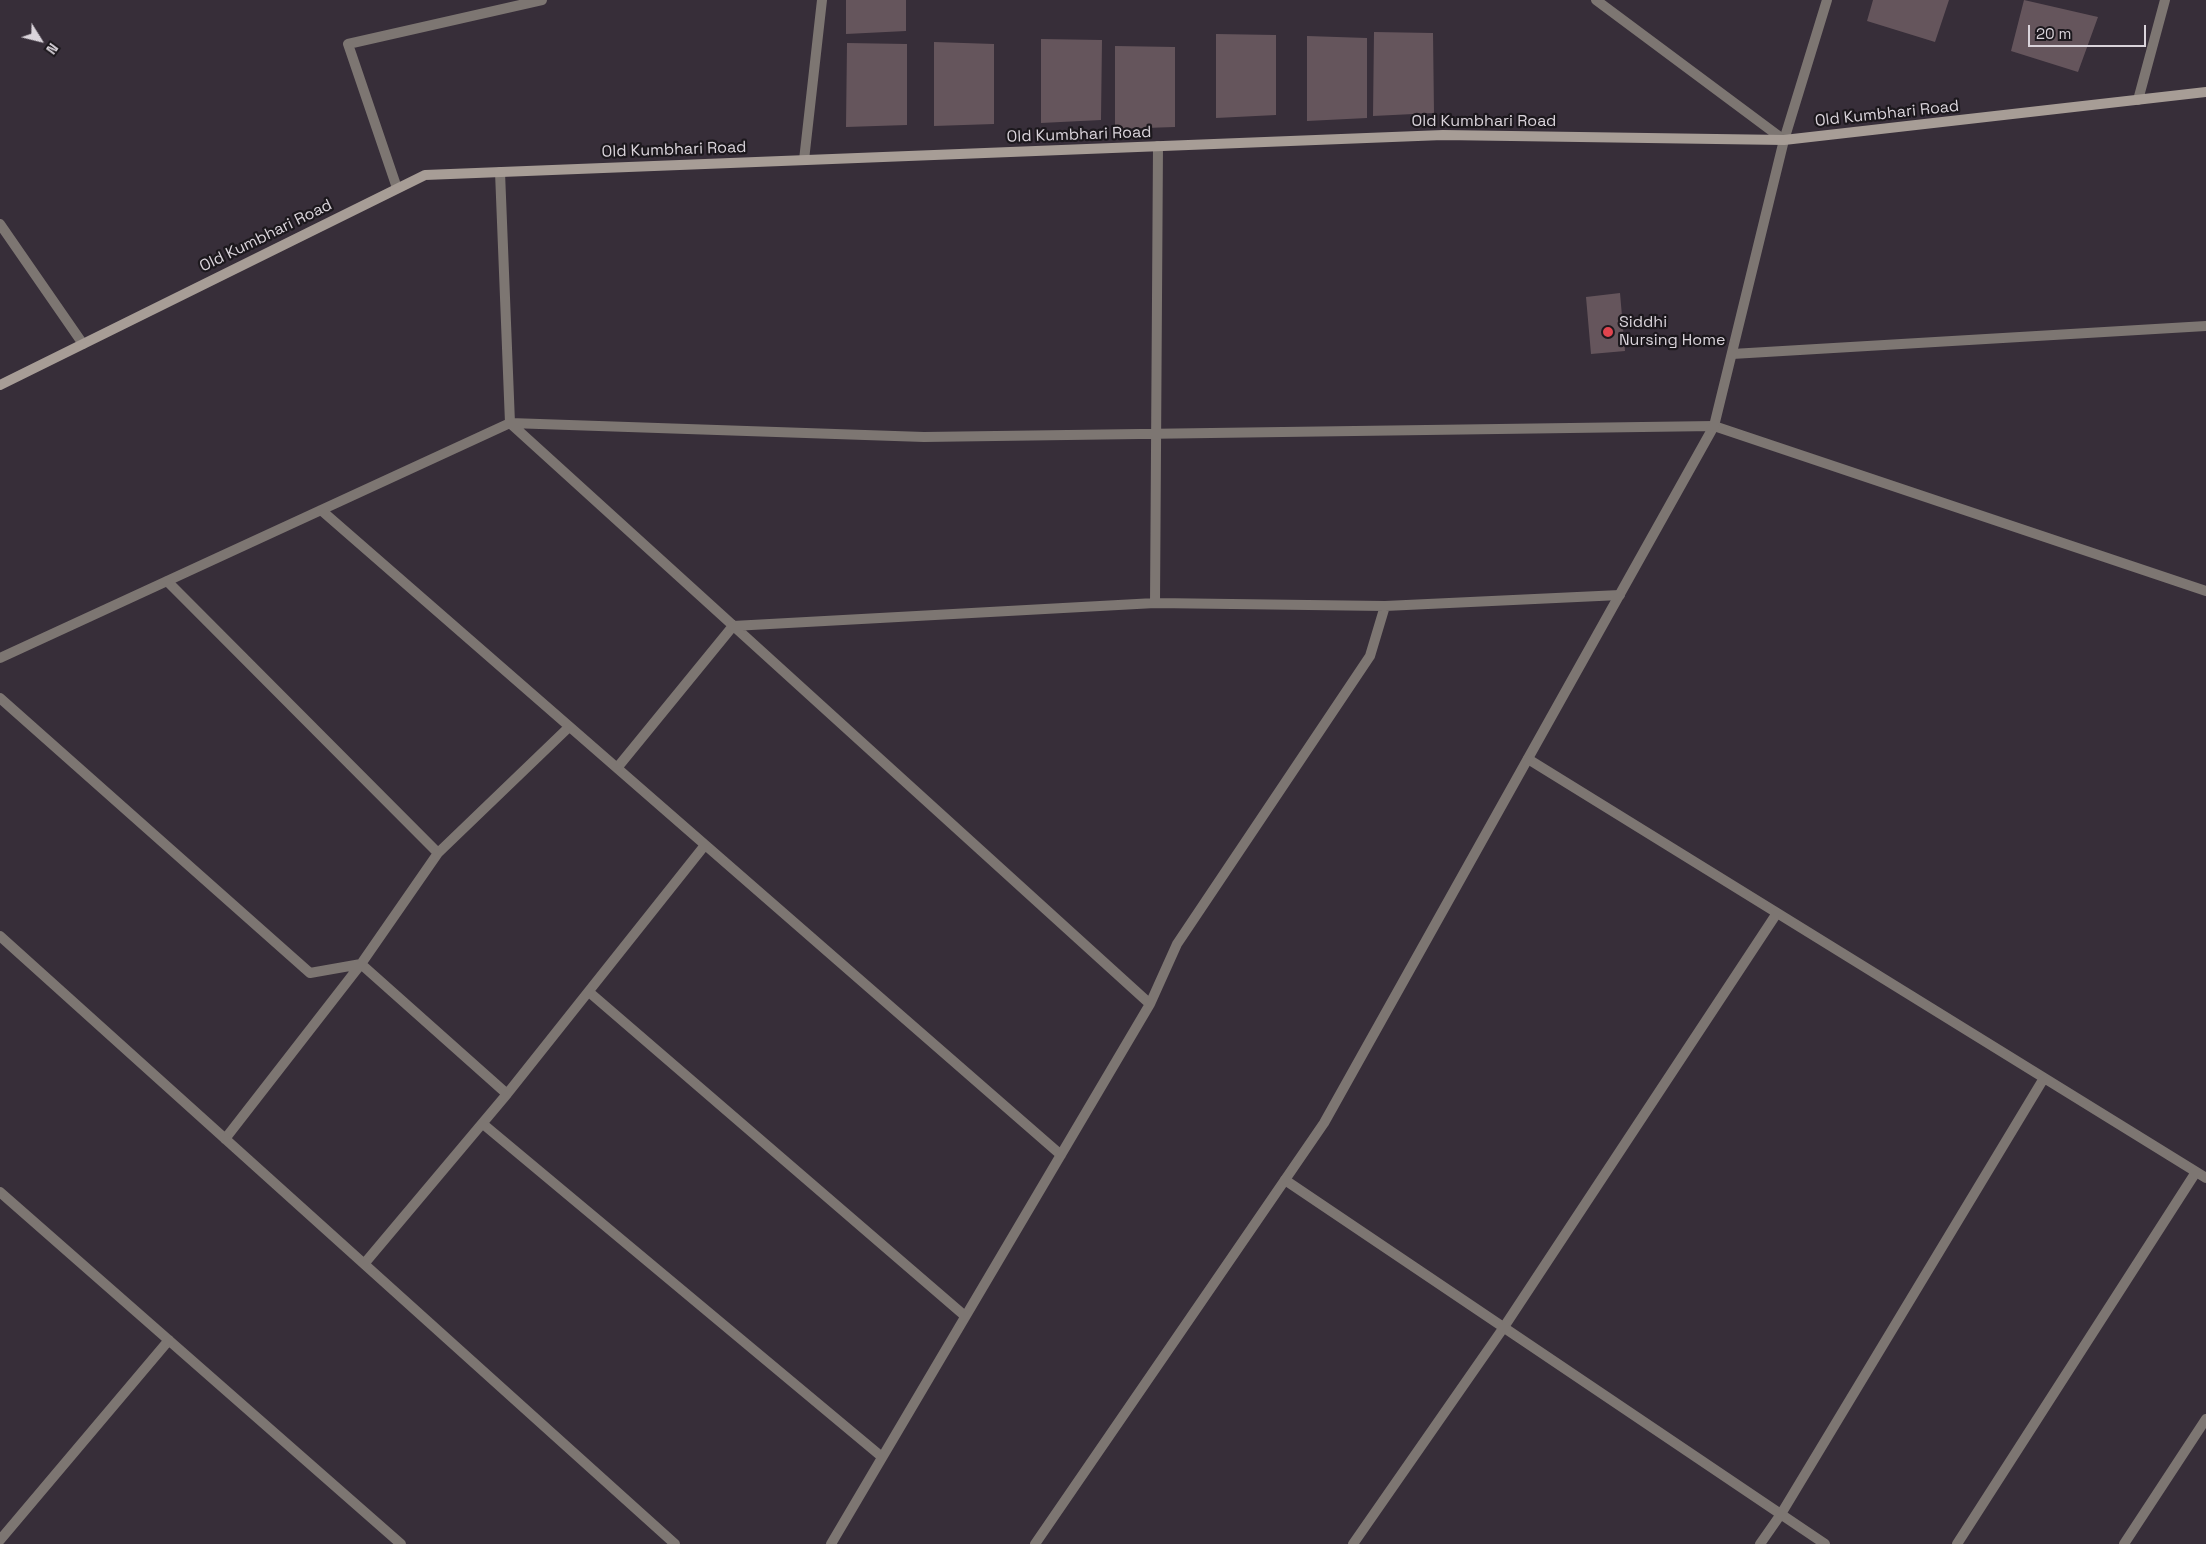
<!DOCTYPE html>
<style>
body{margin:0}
#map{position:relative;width:2206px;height:1544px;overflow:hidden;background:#372e39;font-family:"Space Grotesk",sans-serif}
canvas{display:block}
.north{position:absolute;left:15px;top:15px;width:50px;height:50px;-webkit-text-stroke:4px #1c181d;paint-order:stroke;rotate:126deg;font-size:14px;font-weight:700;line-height:20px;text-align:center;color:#dad4db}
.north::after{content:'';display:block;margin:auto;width:18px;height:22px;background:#dad4db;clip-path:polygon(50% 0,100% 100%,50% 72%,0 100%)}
.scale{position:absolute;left:2028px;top:25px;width:118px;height:22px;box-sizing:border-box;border:2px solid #dad4db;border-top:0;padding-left:6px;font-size:15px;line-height:18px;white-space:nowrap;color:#dad4db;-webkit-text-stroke:4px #1c181d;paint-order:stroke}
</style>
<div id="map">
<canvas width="2206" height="1544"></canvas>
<div class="north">N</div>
<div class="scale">20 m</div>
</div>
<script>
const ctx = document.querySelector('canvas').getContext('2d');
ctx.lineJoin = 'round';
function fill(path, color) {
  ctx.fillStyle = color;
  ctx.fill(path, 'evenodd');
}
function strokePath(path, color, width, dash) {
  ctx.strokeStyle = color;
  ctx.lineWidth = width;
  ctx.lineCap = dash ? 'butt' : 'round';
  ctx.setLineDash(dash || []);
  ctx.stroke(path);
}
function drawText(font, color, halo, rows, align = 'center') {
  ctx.font = font + ' "Space Grotesk",sans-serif';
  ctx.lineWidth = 4.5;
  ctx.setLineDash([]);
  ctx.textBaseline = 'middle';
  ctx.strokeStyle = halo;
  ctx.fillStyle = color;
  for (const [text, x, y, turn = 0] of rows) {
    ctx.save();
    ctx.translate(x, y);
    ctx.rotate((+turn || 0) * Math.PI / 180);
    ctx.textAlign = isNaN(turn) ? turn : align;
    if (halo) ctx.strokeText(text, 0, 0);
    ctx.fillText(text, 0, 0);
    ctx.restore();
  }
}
const building = new Path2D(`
 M846,0H906V31L846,34Z
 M1873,0H1949L1935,42L1867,21Z
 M2024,0L2098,17L2078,72L2011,51Z
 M1374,32L1433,33L1434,113L1373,116Z
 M1216,34L1276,35V115L1216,118Z
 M1307,36L1367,38V118L1307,121Z
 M1041,39L1102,40L1101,120L1041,123Z
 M934,42L994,44V124L934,126Z
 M847,43L907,44V125L846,127Z
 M1115,46L1175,47V127L1115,129Z
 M1620,293L1625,351L1591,354L1586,297Z`);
const minor = new Path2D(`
 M1596,0L1784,140
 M2138,100L2165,0
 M804,160L822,0
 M500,172L510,423L1150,1004L831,1544
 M397,188L348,44L542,0
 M0,224L83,344
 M1732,354L2206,326
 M321,510L1061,1155
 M167,581L438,853
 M1155,603L1158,146
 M0,658L510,423L924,437L1714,426L2206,591
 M0,698L310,973L361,964L438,853L569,727
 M1528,759L2206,1178
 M617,768L733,626L1155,603L1385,606L1620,595
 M0,936L675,1544
 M589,992L965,1316
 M1150,1004L1177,944L1370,656L1385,606
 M483,1124L882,1457
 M225,1139L361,964L507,1094
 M1285,1180L1825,1544
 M0,1192L401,1544
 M364,1264L507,1094L705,845
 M0,1540L169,1340
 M1353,1544L1504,1327L1777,913
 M1760,1544L1781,1514L2044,1078
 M1957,1544L2196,1172
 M2124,1544L2206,1419`);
const tertiary = new Path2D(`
 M1035,1544L1324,1123L1714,426L1784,140L1827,0`);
const secondary = new Path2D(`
 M0,385L425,175L1443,135L1784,140L2206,92`);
const markers = [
 [1608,332,6,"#e0444e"]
];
const streetNames = [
 ["Old Kumbhari Road",1887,114,-6],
 ["Old Kumbhari Road",1484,122],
 ["Old Kumbhari Road",1079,135,-2],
 ["Old Kumbhari Road",674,150,-2],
 ["Old Kumbhari Road",266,236,-26]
];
const poiNames = [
 ["Siddhi",1619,323],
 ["Nursing Home",1619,341]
];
fill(building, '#65555c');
strokePath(minor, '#7d7672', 10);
strokePath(tertiary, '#7d7672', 10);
strokePath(secondary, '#a79d96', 10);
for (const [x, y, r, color] of markers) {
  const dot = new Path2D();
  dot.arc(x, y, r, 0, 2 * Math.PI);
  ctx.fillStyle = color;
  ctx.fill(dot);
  strokePath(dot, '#1c181d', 2);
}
drawText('16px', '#dad4db', '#1c181d', streetNames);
drawText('16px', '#dad4db', '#1c181d', poiNames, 'left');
</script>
